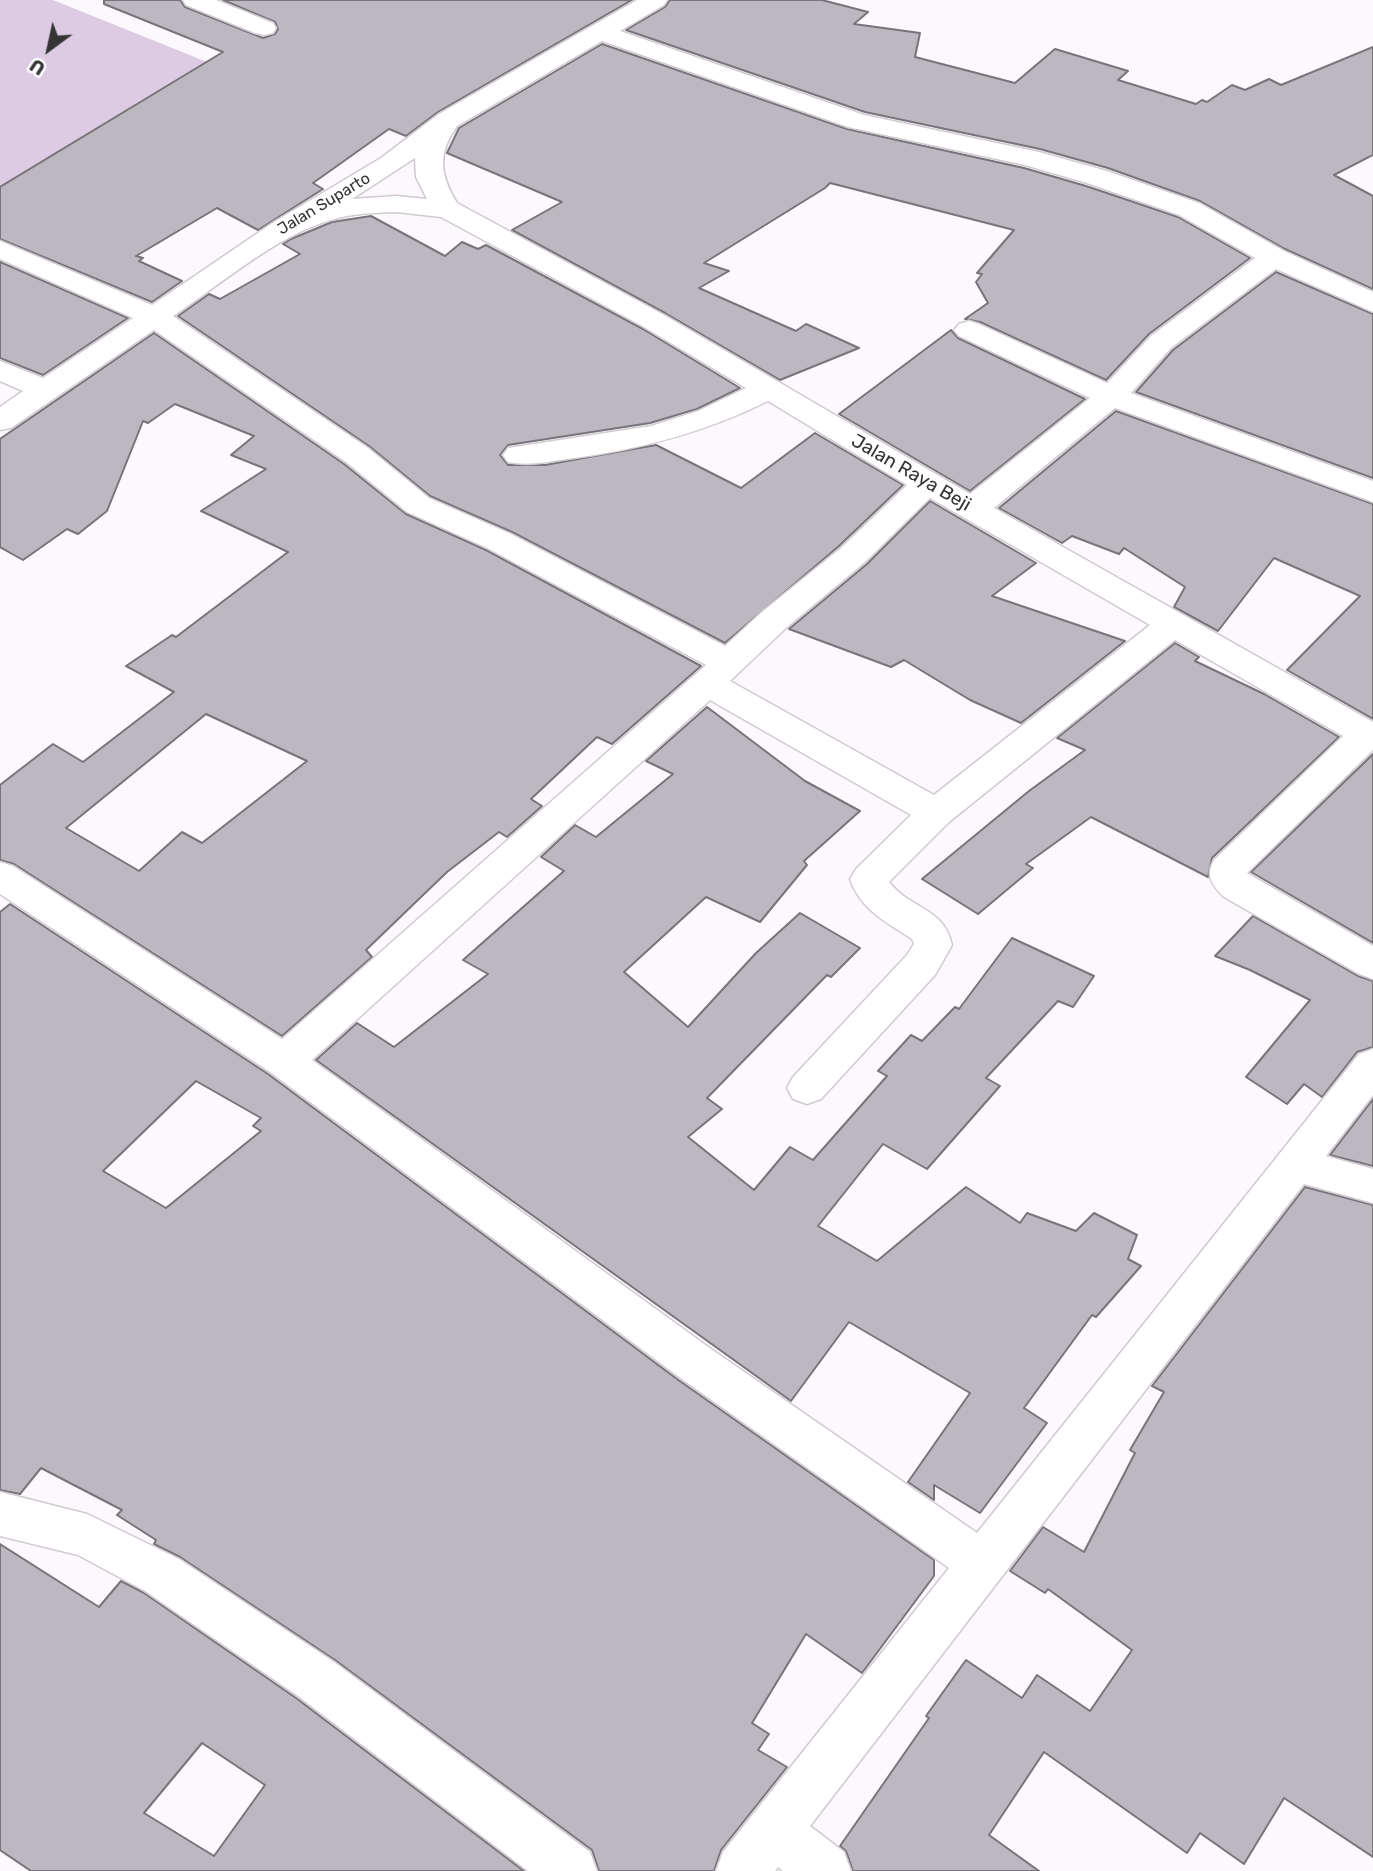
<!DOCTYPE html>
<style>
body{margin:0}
#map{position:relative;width:1373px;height:1871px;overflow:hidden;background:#fdf8fe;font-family:Rubik,sans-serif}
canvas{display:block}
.north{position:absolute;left:14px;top:14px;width:70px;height:70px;-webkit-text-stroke:5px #fff;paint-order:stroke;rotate:213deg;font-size:19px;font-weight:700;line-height:28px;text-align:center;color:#353336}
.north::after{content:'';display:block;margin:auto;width:24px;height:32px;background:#353336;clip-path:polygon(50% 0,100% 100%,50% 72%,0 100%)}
</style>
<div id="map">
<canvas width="1373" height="1871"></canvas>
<div class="north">U</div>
</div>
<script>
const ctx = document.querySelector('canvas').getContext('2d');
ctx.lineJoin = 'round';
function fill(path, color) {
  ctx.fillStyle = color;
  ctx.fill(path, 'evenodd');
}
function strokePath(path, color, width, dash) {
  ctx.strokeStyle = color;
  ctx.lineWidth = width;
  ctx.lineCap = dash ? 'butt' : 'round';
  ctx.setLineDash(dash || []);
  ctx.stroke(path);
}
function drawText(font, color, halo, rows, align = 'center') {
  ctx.font = font + ' Rubik,sans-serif';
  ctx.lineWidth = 6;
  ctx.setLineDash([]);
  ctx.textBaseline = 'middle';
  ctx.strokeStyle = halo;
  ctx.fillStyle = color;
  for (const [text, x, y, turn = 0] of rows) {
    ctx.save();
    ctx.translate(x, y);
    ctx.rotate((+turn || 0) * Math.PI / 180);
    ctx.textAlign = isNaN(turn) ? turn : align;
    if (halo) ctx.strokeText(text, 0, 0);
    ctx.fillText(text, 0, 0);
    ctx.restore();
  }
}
const green = new Path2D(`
 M0,0H53L207,62L0,187Z`);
const building = new Path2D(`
 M104,0H180L185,7L263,38L275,34L278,29L275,22L223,0H632L438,112L406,136L389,129L313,183L323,189L258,230L217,208L136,256L143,258L139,261L182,281L152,302L0,239V187L223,52L104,4Z
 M670,0H822L868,12L854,24L920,33L915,57L1015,83L1055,49L1128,71L1118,80L1196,104L1202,100L1207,102L1232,85L1245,90L1269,79L1281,85L1373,47V155L1334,175L1373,196V289L1285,249L1200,201L1108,168L1040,149L865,112L626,30L665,7Z
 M602,44L847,129L1024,168L1086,186L1178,217L1250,258L1149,334L1106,380L980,322L965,319L988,303L976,282L982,274L977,273L1014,230L830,183L825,188L704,263L729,271L699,288L796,331L806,324L859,348L780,380L665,313L512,230L562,202L447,153L459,128Z
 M371,216L445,256L462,242L478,249L486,245L643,329L740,388L697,409L650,423L508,445L500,455L508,465H545L656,445L741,488L815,433L903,485L839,546L725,643L512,532L430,496L369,446L178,316L209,294L220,299L300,254L283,244L291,239L332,222Z
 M0,262L128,318L43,375L0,358Z
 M1276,272L1373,314V478L1136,392L1173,350Z
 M951,330L958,338L1085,399L970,491L839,414Z
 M154,333L344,464L406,514L486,550L701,666L612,744L597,737L531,799L542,806L507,837L499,832L447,872L366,950L372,957L282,1036L14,864L0,860V785L53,744L83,762L174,692L126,666L172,635L176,637L288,552L201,511L266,469L231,455L254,436L175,404L148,423L143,421L107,511L78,534L67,529L23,560L0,547V439ZM206,714L307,761L202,843L182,832L139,871L66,828Z
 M1116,411L1373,504V719L1287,670L1360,596L1274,558L1218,631L1174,607L1185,587L1124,548L1119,554L1072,536L1062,543L999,508Z
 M930,501L1036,563L992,596L1125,641L1021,723L970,700L904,660L891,667L789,629L867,564Z
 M1175,643L1199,657L1195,661L1264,694L1339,737L1212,858L1208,877L1091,817L1026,864L1033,868L978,914L922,879L1029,791L1085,750L1057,738Z
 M707,707L805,781L860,811L804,861L807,865L760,922L706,897L624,972L688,1027L756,953L800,913L860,948L831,977L827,975L707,1098L722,1109L688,1137L754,1190L790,1147L813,1160L887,1076L878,1071L911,1035L922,1041L955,1007L959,1009L1012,938L1094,976L1073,1007L1058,1001L986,1078L1000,1086L927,1169L883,1144L818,1226L877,1261L966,1187L1020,1223L1027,1213L1076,1231L1094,1213L1137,1235L1128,1259L1141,1266L1096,1317L1092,1315L1024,1408L1047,1423L980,1513L934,1485V1500L908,1482L970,1393L849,1322L791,1401L316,1060L357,1023L394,1047L488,974L463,960L564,871L541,857L575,825L596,837L673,774L646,761Z
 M1373,754V943L1251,872Z
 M10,904L268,1074L677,1379L934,1560V1576L862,1673L806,1634L752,1723L769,1734L758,1750L787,1767L721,1850L714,1871H599L592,1850L335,1660L180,1557L154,1544L156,1540L117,1515L122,1510L41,1468L20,1494L0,1490V912ZM196,1081L261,1118L253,1126L261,1131L166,1208L103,1171Z
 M1253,916L1358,976L1373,981V1047L1357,1052L1322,1097L1304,1084L1287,1104L1246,1077L1310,1000L1250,970L1215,956Z
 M1373,1099V1166L1330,1155Z
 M1305,1187L1373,1205V1857L1284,1798L1244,1864L1200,1833L1187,1853L1044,1752L989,1835L1039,1871H853L846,1851L840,1846L929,1718L926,1716L966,1660L1022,1698L1037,1675L1090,1711L1132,1650L1048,1589L1045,1593L1010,1571L1043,1527L1084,1552L1135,1453L1130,1450L1164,1392L1152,1386Z
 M0,1544L99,1607L121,1581L144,1593L296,1698L524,1871H31L0,1850ZM202,1743L265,1785L214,1856L144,1813Z`);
const minor = new Path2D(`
 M183,0H216L273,23L276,28L273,33L264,35L255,33L186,5Z
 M637,0H667L664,5L620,31L864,115L1039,152L1107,171L1199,203L1284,251L1373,292V312L1276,269L1171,348L1131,393L1373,481V502L1115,408L994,508L1373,722V750L1247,873L1373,946V979L1359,974L1224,897C1212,885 1205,876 1214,860L1343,736L1175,640L949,822L889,882C911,910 944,907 952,945L935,975L821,1099L807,1104L793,1099L787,1088L793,1077L907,955L914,944L912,939C887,923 860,909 850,879L856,869L911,815L710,700L312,1060L711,1349L977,1533L1359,1054L1373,1049V1095L1326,1156L1373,1169V1203L1304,1184L810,1826L844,1852L851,1871H783L778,1867L775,1871H716L723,1852L949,1568L679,1377L270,1072L0,894V862L13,866L282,1039L706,665L487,548L407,512L346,462L154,330L11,428L0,430V407L23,391L0,381V361L43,378L133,318L0,259V241L152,305L274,222L381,158L439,114ZM602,41L848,127L1025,165L1087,183L1179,215L1255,258L1151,336L1107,383L979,324L969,321L959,324L954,330L959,336L1090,398L970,494L664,315L457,203C440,175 437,154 457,126ZM415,158L416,177L427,199L396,196L352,199ZM396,212L441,217L644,327L746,388L698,411L651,426L508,448L503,455L508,462C527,466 547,462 567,459C637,450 704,433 768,401L907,485L841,548L762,612L725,646L511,534L429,498L368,448L173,316C220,285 277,235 331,220C352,213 374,213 396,212ZM930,498L1150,625L934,795L730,681L786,628L865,562Z
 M0,1492L87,1514L179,1559L334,1662L590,1852L597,1871H528L298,1696L145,1591L78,1555L0,1536Z`);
const farStreetnames = [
 ["Jalan Suparto",324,204,-31]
];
const streetNames = [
 ["Jalan Raya Beji",911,473,30]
];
fill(green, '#ddcae3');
fill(building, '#bdb8bf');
strokePath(building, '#78747a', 2);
strokePath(minor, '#d0cad1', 3);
fill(minor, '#fff');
drawText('16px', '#353336', '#fff', farStreetnames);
drawText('19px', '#353336', '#fff', streetNames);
</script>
